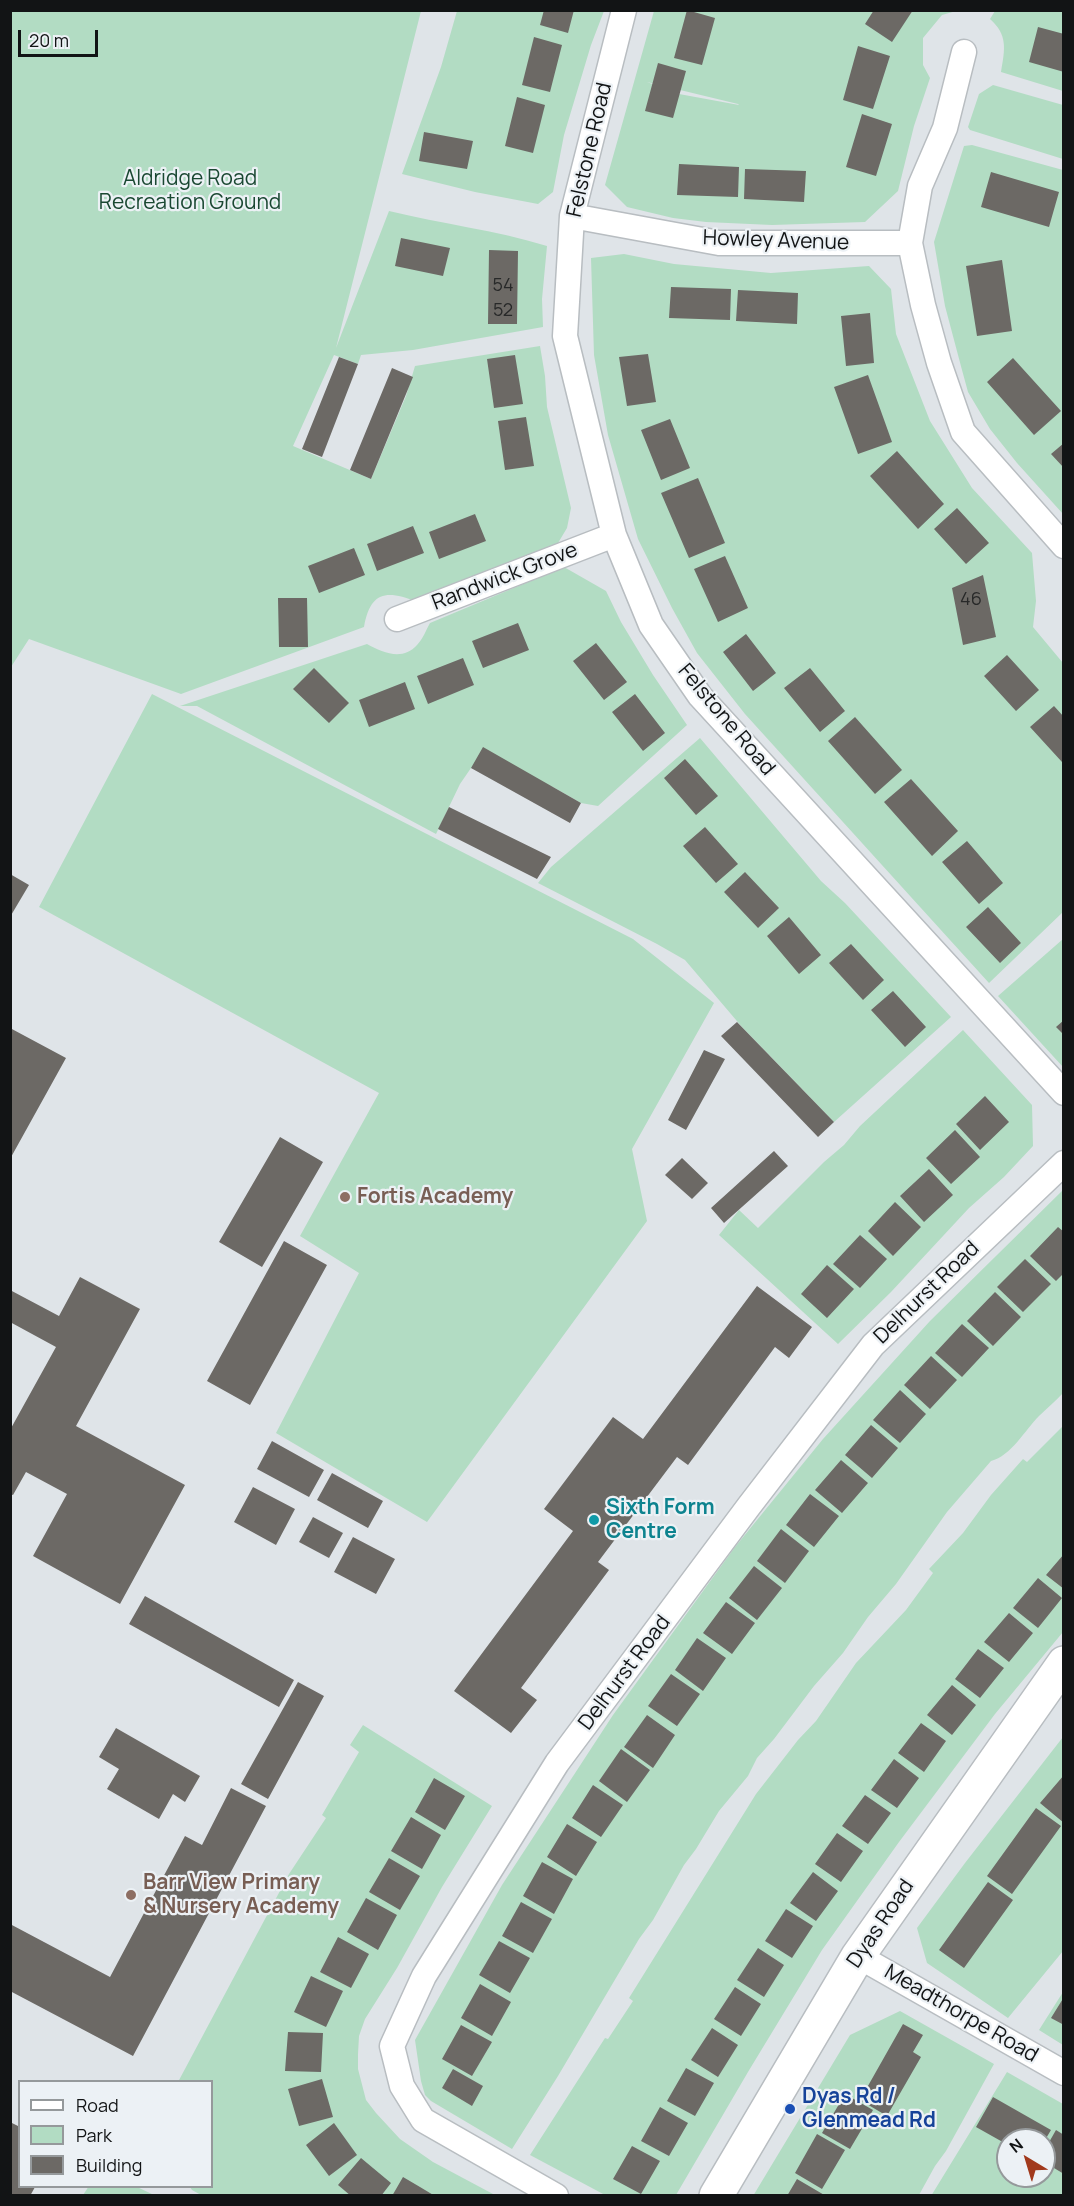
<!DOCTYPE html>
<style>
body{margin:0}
#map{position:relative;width:1074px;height:2206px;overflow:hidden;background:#dfe4e8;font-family:Manrope,sans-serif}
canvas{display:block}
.frame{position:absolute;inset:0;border:12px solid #121415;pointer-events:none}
.legend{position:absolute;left:18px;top:2080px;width:195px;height:108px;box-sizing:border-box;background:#ecf1f5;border:2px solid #95999b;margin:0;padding:8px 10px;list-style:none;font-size:18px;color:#121415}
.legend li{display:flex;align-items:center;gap:12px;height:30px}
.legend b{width:30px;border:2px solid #95999b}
.north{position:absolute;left:996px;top:2128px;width:60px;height:60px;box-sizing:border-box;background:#ecf1f5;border:2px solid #95999b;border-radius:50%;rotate:322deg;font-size:16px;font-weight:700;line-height:24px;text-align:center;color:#121415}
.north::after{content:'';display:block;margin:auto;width:21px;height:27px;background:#a1391c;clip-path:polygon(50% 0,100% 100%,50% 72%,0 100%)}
.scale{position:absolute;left:18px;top:30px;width:80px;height:27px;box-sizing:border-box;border:3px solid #121415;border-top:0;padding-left:8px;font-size:18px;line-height:21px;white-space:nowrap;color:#121415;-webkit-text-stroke:4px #ecf1f5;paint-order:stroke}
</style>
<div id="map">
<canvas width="1074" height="2206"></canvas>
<div class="frame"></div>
<ul class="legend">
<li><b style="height:8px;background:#fff"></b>Road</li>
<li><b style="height:16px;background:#b2dcc3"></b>Park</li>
<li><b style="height:16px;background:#6c6965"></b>Building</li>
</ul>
<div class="north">N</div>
<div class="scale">20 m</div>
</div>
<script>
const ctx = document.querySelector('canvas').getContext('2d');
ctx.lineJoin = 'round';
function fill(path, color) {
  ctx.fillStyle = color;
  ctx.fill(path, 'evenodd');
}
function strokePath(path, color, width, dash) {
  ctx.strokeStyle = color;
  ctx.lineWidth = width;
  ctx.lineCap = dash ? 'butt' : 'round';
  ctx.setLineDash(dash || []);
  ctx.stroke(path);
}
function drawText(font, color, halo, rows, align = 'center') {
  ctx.font = font + ' Manrope,sans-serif';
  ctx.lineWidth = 4.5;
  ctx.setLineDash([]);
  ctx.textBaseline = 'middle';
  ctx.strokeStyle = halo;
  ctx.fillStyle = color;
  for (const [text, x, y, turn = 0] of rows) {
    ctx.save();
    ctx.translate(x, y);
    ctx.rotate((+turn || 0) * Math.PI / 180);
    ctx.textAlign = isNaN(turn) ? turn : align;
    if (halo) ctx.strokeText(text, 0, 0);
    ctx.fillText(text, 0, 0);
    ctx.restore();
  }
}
const green = new Path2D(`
 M11,11H421L336,348L389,211C442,224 495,230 547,246L542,299L543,327L413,350L361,355L358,364L334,355L293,446L371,479L406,396L415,366L540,346L545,376L547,407L571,508L567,528L555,548L417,602C386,589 370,592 364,627L181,694L29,639L11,667Z
 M457,11H604L591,45L564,135L553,192L538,204L475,192L402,174L441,67Z
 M654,11H956L942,15L923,38V65L930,78L914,126L898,191L865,222L772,225L706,222L673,218L627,207L605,185ZM647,82L738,104L739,105L679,94Z
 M995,11H1063V91L1001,72C1005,49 1008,35 990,19Z
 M993,85L1063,105V159L970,130L968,127L979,94Z
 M972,145L1063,170V514L1017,463L990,429L968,392L962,370L945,306L934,242L964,146Z
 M624,254L674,264L771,273L869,266L891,289L896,334L930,421L972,488L1032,553L1036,601L1033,627L1063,663V912L989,983L745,714L697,653L672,608L638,539L608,435L594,355L591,258Z
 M564,567L606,591L621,622L653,675L687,725L598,806L581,803L553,787L471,768L460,784L436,834L197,706H180L367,644C383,653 403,661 417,645C423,639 426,630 430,623Z
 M152,694L633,939L714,1003L632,1149L647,1221L427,1522L276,1433L359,1273L300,1236L379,1093L39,907Z
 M700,738L821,881L845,903L951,1017L834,1122L742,1027L685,960L657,944L538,883L551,867Z
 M1063,939V1067L998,996Z
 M963,1030L1032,1105L1033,1146L1004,1177L969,1208L891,1292L838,1344L719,1235L739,1210L758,1228L824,1162L844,1145L860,1126Z
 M1063,1190V1393C1056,1401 1047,1408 1039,1416C1025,1430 1011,1456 991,1461L947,1512L896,1584L868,1617L843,1653L814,1686L774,1739L757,1758L748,1776L719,1811L696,1849L684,1865L653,1920L639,1939L558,2076L512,2149L431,2101L425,2095L421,2081L415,2040L502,1885L613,1715L735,1547L823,1439L930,1321Z
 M1063,1426V1632L995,1714L899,1842L822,1950L748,2072L676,2195H605L530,2155L605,2038L608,2039L633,2001L629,1998L756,1794L798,1740L816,1721L856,1663L906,1610L933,1573L929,1569L963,1533L991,1495L1023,1459L1027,1462Z
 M363,1725L492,1806L442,1887L397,1968L365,2019L359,2036L358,2054V2069L366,2100L376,2113L400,2139L433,2162L493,2194L492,2195H201L192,2190L190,2187L212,2186V2082H178L289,1874L326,1818L322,1815L359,1752L350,1745Z
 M1063,1737V1951L1008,2018L927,1963L917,1928L965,1863Z
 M1063,1992V2045L1039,2030Z
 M900,2011L994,2064L946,2151L935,2166L919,2195L753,2196L850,2035Z
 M1007,2072L1063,2104V2195L931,2196ZM1008,2140H1044V2176H1008Z
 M89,2186L137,2187L154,2195H83Z`);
const building = new Path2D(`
 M544,10H574L568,33L540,25Z
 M687,10L715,18L702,65L674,58Z
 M874,10H913L892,42L865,24Z
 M1038,27L1064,34V72L1029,62Z
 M534,37L562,45L550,92L522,85Z
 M858,46L890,56L873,109L843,100Z
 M658,63L686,71L673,118L645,111Z
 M517,97L545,105L533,153L505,146Z
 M862,114L892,124L876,176L846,167Z
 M424,132L473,141L467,169L419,161Z
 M679,164L739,167L738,197L677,195Z
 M745,169L806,171L804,202L744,199Z
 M991,172L1059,192L1049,227L981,207Z
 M401,238L450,248L443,276L395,266Z
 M489,250L518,251L517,324H488Z
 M1002,260L1012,331L977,336L966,266Z
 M671,287L731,289L730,320L669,318Z
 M738,290L798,293L797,324L736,321Z
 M870,313L874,363L846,366L841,316Z
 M648,354L656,402L627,406L619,357Z
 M515,355L523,404L494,408L487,359Z
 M339,357L358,364L322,457L302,449Z
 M1013,358L1061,411L1034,435L987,382Z
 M392,368L413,377L371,479L350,470Z
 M868,375L892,442L858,454L834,387Z
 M526,417L534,466L505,470L498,421Z
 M670,419L690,468L661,480L641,430Z
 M1064,443V468L1051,454Z
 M897,451L944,504L918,529L870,476Z
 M698,478L725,543L689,558L661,493Z
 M957,508L989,543L966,564L934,529Z
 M475,514L486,541L439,559L429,532Z
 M413,526L424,553L377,571L367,544Z
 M354,548L365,575L319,593L308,566Z
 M725,556L748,608L718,622L694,569Z
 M983,575L996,637L963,645L952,588Z
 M278,598H307L308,647H279Z
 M518,623L529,650L483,668L472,641Z
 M746,634L776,673L753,691L723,652Z
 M596,643L627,682L604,700L573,661Z
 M1007,655L1039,690L1016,711L984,676Z
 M463,658L474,685L428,704L417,676Z
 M314,668L349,703L329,723L293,689Z
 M810,668L845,711L820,732L784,688Z
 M405,682L415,709L369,727L359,700Z
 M635,694L665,733L643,751L612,712Z
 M1054,706L1064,717L1062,762L1030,727Z
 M855,717L902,770L875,794L828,741Z
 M483,747L581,803L570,823L471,768Z
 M685,759L718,796L696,815L664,778Z
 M911,779L958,831L932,856L884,802Z
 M449,807L551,857L537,879L438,829Z
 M705,827L738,864L716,883L683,846Z
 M967,841L1003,883L979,904L942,862Z
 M745,872L779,908L758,928L724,892Z
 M10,874L29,885L10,917Z
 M988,907L1021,943L1000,963L966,927Z
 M789,917L821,955L799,974L767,936Z
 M851,944L884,980L863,1000L829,963Z
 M893,991L926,1027L905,1047L871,1010Z
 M1064,1020V1035L1056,1027Z
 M737,1022L834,1122L818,1137L721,1036Z
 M10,1028L66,1058L10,1159Z
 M704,1050L725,1059L686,1130L668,1120Z
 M985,1096L1009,1122L980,1150L956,1124Z
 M955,1130L980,1157L951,1184L926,1158Z
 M280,1137L323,1162L262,1267L219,1242Z
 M774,1151L788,1166L724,1223L711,1208Z
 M682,1158L708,1183L692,1199L665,1175Z
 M929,1169L953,1195L924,1222L900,1196Z
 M895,1202L921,1227L893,1256L868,1231Z
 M1058,1227L1064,1232V1273L1056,1281L1030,1256Z
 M860,1235L887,1259L860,1288L833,1264Z
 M284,1241L327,1265L250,1405L207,1381Z
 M1025,1259L1051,1284L1023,1312L997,1287Z
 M827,1265L854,1289L827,1318L801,1294Z
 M80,1277L140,1309L76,1426L185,1485L120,1604L33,1556L67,1494L26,1472L13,1495L10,1494V1430L56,1347L10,1322V1290L59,1316Z
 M757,1286L812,1327L789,1358L775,1347L688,1465L677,1457L598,1562L609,1570L521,1688L537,1700L511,1733L454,1691L573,1531L544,1509L613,1417L643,1439Z
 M995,1292L1021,1317L993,1346L967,1321Z
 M962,1324L989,1348L962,1377L935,1353Z
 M931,1356L957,1380L930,1409L904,1385Z
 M900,1390L926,1414L900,1443L873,1420Z
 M871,1425L898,1448L872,1478L845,1455Z
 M272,1441L324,1470L309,1497L257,1469Z
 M841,1460L868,1483L842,1513L815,1490Z
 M332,1473L383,1501L368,1528L317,1500Z
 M253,1487L295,1509L276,1545L234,1522Z
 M810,1494L839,1516L814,1547L786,1525Z
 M313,1517L343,1533L329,1558L299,1542Z
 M781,1529L809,1551L785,1583L757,1561Z
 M353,1537L395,1559L376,1594L334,1572Z
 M1064,1554V1589L1046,1575Z
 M754,1566L782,1588L757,1620L729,1598Z
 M1038,1578L1062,1598L1038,1628L1013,1608Z
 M145,1596L294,1680L279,1707L129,1624Z
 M726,1602L755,1623L732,1654L703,1633Z
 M1009,1613L1033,1633L1009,1662L984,1642Z
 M697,1638L726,1658L703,1691L675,1670Z
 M978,1649L1004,1668L980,1698L955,1679Z
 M671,1674L700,1694L677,1726L648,1706Z
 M298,1682L324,1696L268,1799L241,1784Z
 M952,1685L976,1705L952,1735L927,1715Z
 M647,1715L675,1735L653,1768L624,1747Z
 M921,1723L946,1741L924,1772L898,1753Z
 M116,1728L200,1776L185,1802L173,1794L159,1819L107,1789L119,1769L99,1757Z
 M621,1749L650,1770L627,1802L599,1781Z
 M894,1759L919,1778L897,1808L871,1790Z
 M1064,1775V1823L1040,1803Z
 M434,1778L465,1796L445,1830L415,1812Z
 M593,1785L623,1805L601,1837L572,1818Z
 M231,1788L266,1806L133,2056L10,1991V1924L110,1977L185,1836L202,1845Z
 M865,1795L891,1813L868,1844L842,1826Z
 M1036,1808L1061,1826L1012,1894L987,1876Z
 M411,1817L441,1835L422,1869L391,1851Z
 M567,1824L597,1842L576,1876L547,1857Z
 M837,1833L863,1851L841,1882L815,1864Z
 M389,1858L420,1876L400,1910L369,1892Z
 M542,1862L573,1879L554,1914L523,1896Z
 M813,1872L838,1891L816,1921L790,1903Z
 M988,1882L1013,1900L964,1968L939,1950Z
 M366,1898L397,1915L378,1950L347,1932Z
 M521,1902L552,1919L533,1953L502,1936Z
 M786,1909L813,1926L792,1958L765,1941Z
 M338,1937L369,1954L351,1988L320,1972Z
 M499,1941L530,1958L510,1993L479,1975Z
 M758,1948L784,1965L764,1997L737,1980Z
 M311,1976L343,1991L326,2027L294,2012Z
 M480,1984L511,2002L492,2036L461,2018Z
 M735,1987L761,2004L741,2036L714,2019Z
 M1064,1997V2025L1051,2018Z
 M903,2024L923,2035L913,2052L921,2057L887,2116L860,2100Z
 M461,2025L492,2042L472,2076L442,2059Z
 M712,2028L738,2045L718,2077L691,2060Z
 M288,2032L323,2033L321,2072L285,2071Z
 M686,2068L714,2083L695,2116L667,2101Z
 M453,2069L483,2086L472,2106L442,2088Z
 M322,2079L333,2117L299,2126L288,2089Z
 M845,2094L873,2110L850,2149L822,2133Z
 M993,2097L1051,2130L1045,2140H1008V2145L976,2127Z
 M660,2107L688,2123L669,2156L641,2141Z
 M10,2122L20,2127V2187H35L30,2196H10Z
 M334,2123L357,2155L329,2176L306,2145Z
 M1056,2130L1064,2135V2174L1044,2162V2151Z
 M817,2134L845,2150L822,2189L795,2173Z
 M632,2146L660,2161L641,2194L613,2179Z
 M361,2158L391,2183L381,2196H351L338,2185Z
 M403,2177L420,2187L435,2196H392Z
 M797,2179L826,2196H787Z`);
const street = new Path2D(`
 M624,10L572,216L565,336L614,535L651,625L700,696L1064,1093
 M964,52L945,128L920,186L910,243L923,305L939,363L963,432L1064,546
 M572,216L719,243H910
 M397,619L614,535
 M858,1956L1064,2073
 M556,2196L423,2120L402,2086L392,2046L424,1976L557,1763L749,1506L873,1345L1064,1163`);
const secondary = new Path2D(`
 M716,2196L858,1956L1064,1663`);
const markers = [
 [345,1197,6,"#8d6e63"],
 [594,1520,6,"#0f9aa8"],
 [131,1895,6,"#8d6e63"],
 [790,2109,6,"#1a4fb4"]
];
const numberNames = [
 ["54",503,286],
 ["52",503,311],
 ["46",971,600]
];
const streetNames = [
 ["Felstone Road",590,150,-77],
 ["Howley Avenue",776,241,2],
 ["Randwick Grove",505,577,-21],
 ["Felstone Road",726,720,50],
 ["Delhurst Road",927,1293,-44],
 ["Delhurst Road",625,1673,-53],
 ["Dyas Road",881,1924,-56],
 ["Meadthorpe Road",961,2014,30]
];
const parkNames = [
 ["Aldridge Road",190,179],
 ["Recreation Ground",190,203]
];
const educationNames = [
 ["Fortis Academy",357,1197],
 ["Barr View Primary",143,1883],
 ["& Nursery Academy",143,1907]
];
const cultureNames = [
 ["Sixth Form",606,1508],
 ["Centre",606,1532]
];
const transitNames = [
 ["Dyas Rd /",802,2097],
 ["Glenmead Rd",802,2121]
];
fill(green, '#b2dcc3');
fill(building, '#6c6965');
strokePath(street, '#b8bdc1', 27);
strokePath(secondary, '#b8bdc1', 36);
strokePath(street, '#fff', 24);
strokePath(secondary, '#fff', 33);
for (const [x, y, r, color] of markers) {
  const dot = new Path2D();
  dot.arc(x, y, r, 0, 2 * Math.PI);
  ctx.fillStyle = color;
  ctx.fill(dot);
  strokePath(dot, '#ecf1f5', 2);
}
drawText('18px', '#282929', null, numberNames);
drawText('21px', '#121415', '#ecf1f5', streetNames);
drawText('21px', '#1a4832', '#ecf1f5', parkNames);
drawText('bold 21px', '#785e54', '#ecf1f5', educationNames, 'left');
drawText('bold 21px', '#0d838f', '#ecf1f5', cultureNames, 'left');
drawText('bold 21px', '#164399', '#ecf1f5', transitNames, 'left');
</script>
